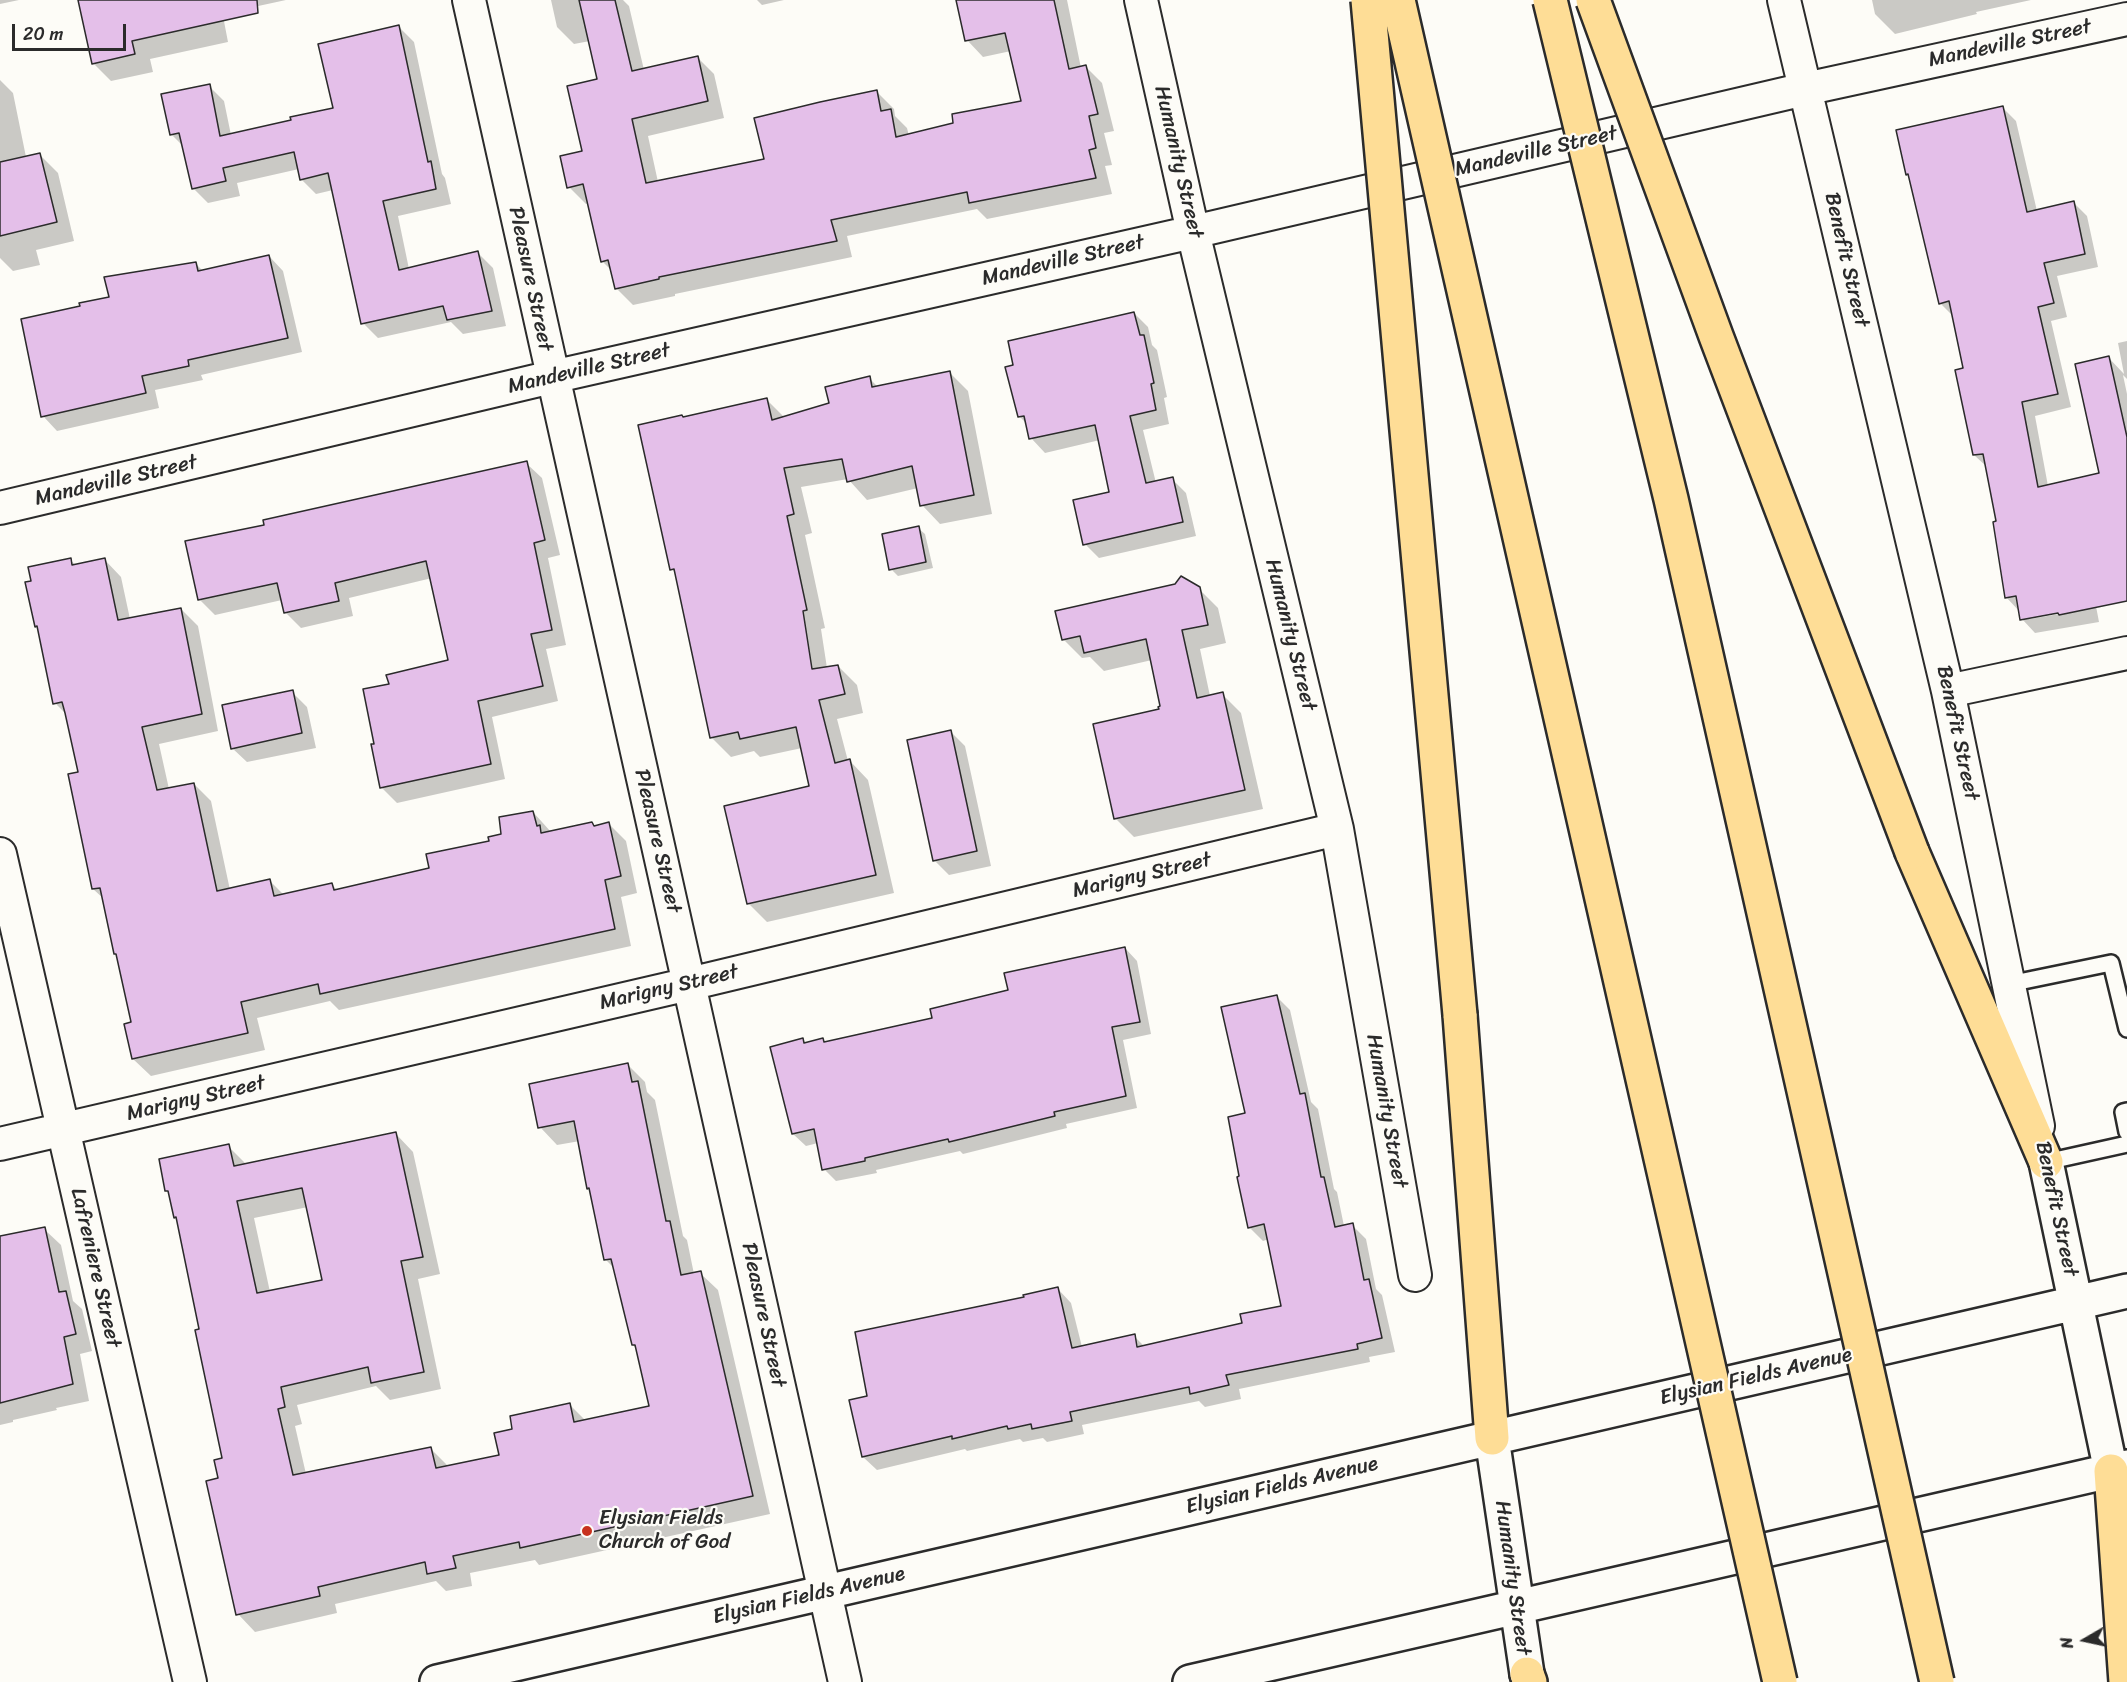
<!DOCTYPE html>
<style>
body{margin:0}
#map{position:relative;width:2127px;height:1682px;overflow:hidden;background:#fdfcf7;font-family:Sriracha,sans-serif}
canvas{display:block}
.north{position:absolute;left:2055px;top:1610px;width:60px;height:60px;-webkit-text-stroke:4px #fdfcf7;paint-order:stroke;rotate:261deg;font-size:16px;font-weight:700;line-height:24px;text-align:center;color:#2b2b2b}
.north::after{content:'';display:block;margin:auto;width:21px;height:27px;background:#2b2b2b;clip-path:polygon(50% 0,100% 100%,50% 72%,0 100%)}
.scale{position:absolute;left:12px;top:24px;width:114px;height:27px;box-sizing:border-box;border:3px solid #2b2b2b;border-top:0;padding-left:8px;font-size:18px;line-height:21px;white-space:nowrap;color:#2b2b2b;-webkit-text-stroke:4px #fdfcf7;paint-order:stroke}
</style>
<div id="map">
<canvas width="2127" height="1682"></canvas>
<div class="north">N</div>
<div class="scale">20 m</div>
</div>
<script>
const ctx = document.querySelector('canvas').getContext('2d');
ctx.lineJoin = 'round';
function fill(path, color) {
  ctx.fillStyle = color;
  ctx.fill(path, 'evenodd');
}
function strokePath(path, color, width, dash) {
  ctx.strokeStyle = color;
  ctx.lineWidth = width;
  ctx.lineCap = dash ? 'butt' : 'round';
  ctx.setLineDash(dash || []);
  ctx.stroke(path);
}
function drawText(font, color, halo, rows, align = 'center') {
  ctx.font = font + ' Sriracha,sans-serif';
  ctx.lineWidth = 4.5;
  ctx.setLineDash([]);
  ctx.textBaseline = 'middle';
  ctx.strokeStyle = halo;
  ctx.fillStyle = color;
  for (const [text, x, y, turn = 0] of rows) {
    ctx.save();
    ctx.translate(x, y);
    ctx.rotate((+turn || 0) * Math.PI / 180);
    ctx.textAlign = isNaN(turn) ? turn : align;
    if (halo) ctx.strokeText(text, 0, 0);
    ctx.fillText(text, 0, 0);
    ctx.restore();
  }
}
const shadow = new Path2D(`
 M0,0H19L0,4Z
 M79,0H286L226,13L223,16L228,42L150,59L153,72L111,81L93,63Z
 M551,0H623L629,6L644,70L697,57L714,74L724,118L648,136L658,182L766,160L877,92L894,109L895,116L907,128L909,136L955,124L1022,102L1011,51L983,57L967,40L958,0H1067L1081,68L1086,67L1102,83L1114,131L1104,133L1112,165L1105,166L1112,194L987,219L977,209L847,236L852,257L675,294V296L633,305L616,288L612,271L602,261L589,203L586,204L569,187L584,152L599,80L590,41L574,44L557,27Z
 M757,0H784L762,5Z
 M1872,0H2031L1976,12L1977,14L1895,34L1875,14Z
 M399,27L414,42L442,174L445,178L451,204L398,216L409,269L478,253L493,268L506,326L463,334L451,322L378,338L363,323L333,190L316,194L301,179L299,169L237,183L240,196L208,203L193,188L184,147L172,135L209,86L224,101L231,135L293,121L335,109Z
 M0,80L13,93L26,157L39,154L58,173L74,241L36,250L40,265L13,271L0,258Z
 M2002,107L2016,121L2037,211L2073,202L2087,216L2098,267L2057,276L2067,317L2051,321L2071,407L2035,416L2048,486L2100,474L2108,357L2124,374L2118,343L2127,341V379L2123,375L2127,394V595L2095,601L2099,622L2035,633L2022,619L2020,612L2006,597L1997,522L1987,467L1974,455L1965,369L1954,317L1940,303L1911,177L1908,174ZM2093,606L2094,608L2030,619V616Z
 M269,256L283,271L302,352L201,375L203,380L155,390L159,408L57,431L43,416L81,307L111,298L196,264L203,271Z
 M1134,313L1148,327L1152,345L1157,350L1167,397L1164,398L1169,424L1143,430L1156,483L1172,479L1186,493L1196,536L1099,558L1085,544L1111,493L1100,440L1045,453L1031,438L1027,424L1019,416Z
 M950,373L968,391L992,514L940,524L922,505L918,488L867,500L848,479L801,487L812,533L805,535L825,628L821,629L827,668L838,666L857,685L863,713L837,719L848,761H850L868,780L894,893L767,922L748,903L811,787L802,748L760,757L754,751L731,757L712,738L676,574L672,569L684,419L766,399L785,418L831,404L869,378L878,387Z
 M526,463L542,478L560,555L548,558L566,645L546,649L558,701L492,717L505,779L397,803L381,787L376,745L390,685L450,661L432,578L349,598L353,616L301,628L285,612L282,600L215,615L200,600L187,542L266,526Z
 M918,528L925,534L933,568L898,576L891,569Z
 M104,559L121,577L130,619L181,609L198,626L218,731L159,744L169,789L194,784L211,801L230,890L270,881L284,895L332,885L338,891L431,869L491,842L533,812L551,832L592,824L595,827L609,824L626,841L637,893L621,897L631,946L339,1010L330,1001L257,1018L265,1050L151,1076L133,1059L132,1023L104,899L93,889L80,773L66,714L55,703L39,629L36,626L70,560L76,565Z
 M1199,589L1218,608L1226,643L1200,649L1210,696L1222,694L1241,713L1263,809L1134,837L1115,818L1162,707L1152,660L1104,671L1090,657L1082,658L1063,639Z
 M292,692L307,707L316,748L247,762L232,748Z
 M951,732L965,746L991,866L949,875L934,860Z
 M1125,948L1137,961L1151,1034L1123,1040L1137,1108L1066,1124L1067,1128L963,1154L960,1151L876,1170L877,1173L836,1181L824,1169L818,1143L806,1146L793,1134L803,1040L807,1044L823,1040L826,1044L934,1019Z
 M1277,997L1290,1010L1311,1102L1318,1109L1334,1189L1337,1192L1344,1226L1352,1225L1366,1239L1376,1289L1382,1295L1395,1352L1369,1357L1370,1362L1239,1389L1241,1399L1205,1407L1199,1401L1082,1425L1084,1434L1047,1442L1043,1438L1023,1442L1020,1439L967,1451L965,1449L877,1470L863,1457L851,1401L869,1397L1026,1299L1058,1289L1071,1303L1082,1347L1134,1336L1145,1347L1244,1324L1283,1307L1269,1239L1263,1241L1249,1227L1241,1177L1246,1115Z
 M627,1064L645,1082L647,1092L655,1100L683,1236L687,1240L694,1274L700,1273L718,1290L770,1514L539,1565L535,1560L470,1573L472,1586L446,1591L436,1581L335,1604L337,1613L255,1632L238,1614L220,1479L224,1459L201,1330L178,1219L175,1217L171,1195L167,1190L228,1146L246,1164L396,1134L413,1152L440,1274L418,1279L441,1389L390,1400L376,1386L297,1405L302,1424L295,1426L306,1474L431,1449L449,1467L501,1456L514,1430L570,1405L586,1421L651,1407L638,1350L633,1345L615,1269L605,1259L580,1141L557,1145L540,1127ZM308,1207L324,1281L270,1292L254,1218Z
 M44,1229L61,1245L73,1301L82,1309L92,1351L80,1354L89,1401L56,1408L57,1410L13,1420V1422L0,1425V1239Z`);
const building = new Path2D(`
 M78,0H257L258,13L132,41L135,54L92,64Z
 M579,0H615L632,71L698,56L708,101L632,119L646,183L764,159L754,118L820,102L877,90L881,111L891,109L896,137L953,123L952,114L1021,101L1005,33L965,41L956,0H1054L1069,69L1086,65L1098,114L1089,116L1096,148L1089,150L1096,178L969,203L967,192L831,220L837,241L659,277V279L615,289L608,260L601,262L583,184L567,188L560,156L582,151L567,86L597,79Z
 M399,25L428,162L431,161L436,189L383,201L399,270L478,251L492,311L447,320L443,306L361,324L328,173L300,180L294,152L223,168L226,181L192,189L179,133L170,135L161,94L210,84L220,136L291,120L290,117L333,108L318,44Z
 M2003,106L2027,212L2074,201L2085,254L2044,263L2054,303L2038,307L2058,394L2022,402L2038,487L2099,473L2075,364L2109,356L2127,437V601L2059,615L2058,613L2020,620L2016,596L2005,598L1993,522L1996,521L1983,454L1973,455L1955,370L1963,368L1949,301L1939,304L1908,174L1906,175L1896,130Z
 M40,153L57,222L0,236V162Z
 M269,255L288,338L188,360L189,366L142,376L146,393L41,417L21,319L80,306L79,303L109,297L104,277L196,262L198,271Z
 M1134,312L1140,335H1144L1154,383L1151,384L1156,410L1130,416L1146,483L1173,477L1183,522L1083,545L1073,500L1109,492L1095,425L1029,439L1024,416L1018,417L1005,367L1013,365L1008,341Z
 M950,371L974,495L920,506L912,466L847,482L842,459L784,468L794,514L787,516L807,610L803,611L812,669L838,665L845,694L819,700L835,763L850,759L876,875L747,904L724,806L809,786L796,727L740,739L738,732L710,738L674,569L670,570L638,425L682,415L683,417L767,398L772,420L829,403L825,387L870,376L872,387Z
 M527,461L545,540L534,543L552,630L531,634L543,686L478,701L491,764L380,788L371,744H374L363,689L389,684L386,675L448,660L426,561L335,583L339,601L284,613L277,583L198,600L185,541L264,525L263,520Z
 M919,526L926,562L889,570L882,534Z
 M71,558L72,565L105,558L118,620L181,608L202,714L142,727L157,790L194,783L217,891L270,879L274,896L332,883L334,890L429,868L426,854L489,841L488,837L501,834L499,817L533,811L537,826L540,825L541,833L592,822L594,826L609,822L621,876L605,880L615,929L320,994L318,984L241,1002L248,1033L132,1059L124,1024L131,1022L116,954H114L100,888L92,889L68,774L78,772L65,713L62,702L53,704L37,626L35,627L25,582L31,581L28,567Z
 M1181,576L1200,587L1208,625L1182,630L1197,698L1223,692L1245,790L1114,819L1093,724L1159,709L1158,707L1160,706L1146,639L1084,653L1080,636L1062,640L1055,611L1175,584Z
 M293,690L302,733L231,749L222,705Z
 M951,730L977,851L933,861L907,740Z
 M1125,947L1140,1022L1112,1027L1126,1096L1054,1112L1055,1116L949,1142L948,1139L865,1158V1161L822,1170L814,1129L792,1134L770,1047L803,1038L804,1043L823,1038L824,1042L932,1018L930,1009L1008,990L1004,973Z
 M1277,995L1300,1094L1305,1093L1321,1177H1324L1335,1227L1353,1223L1364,1280L1369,1279L1382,1338L1357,1344L1358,1349L1226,1375L1229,1385L1190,1394L1189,1387L1070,1412L1072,1421L1032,1429L1031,1424L1008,1429L1007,1426L952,1439V1436L862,1457L849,1400L867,1396L855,1332L1024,1297L1023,1295L1058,1287L1072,1348L1135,1334L1137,1347L1242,1323L1240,1314L1281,1306L1264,1224L1248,1228L1237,1177L1239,1176L1228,1117L1245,1113L1221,1007Z
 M628,1063L632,1082L638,1081L666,1221H670L681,1275L701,1271L753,1496L520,1548L519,1542L453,1556L456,1568L427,1574L425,1562L318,1587L320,1596L236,1615L206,1481L218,1478L214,1460L222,1458L195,1330L199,1329L176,1217L174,1218L168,1191H165L159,1159L229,1144L234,1166L396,1132L423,1257L401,1261L424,1372L371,1383L368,1367L281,1387L285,1407L278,1409L293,1475L431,1447L436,1468L499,1455L494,1433L512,1429L510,1416L570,1403L574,1422L649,1406L635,1345H632L611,1259L604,1260L589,1188L587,1189L574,1121L538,1128L529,1084ZM302,1188L322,1280L257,1293L237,1201Z
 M45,1227L59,1292L66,1291L76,1334L64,1337L73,1384L0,1403V1236Z`);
const lane = new Path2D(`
 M2009,984L2111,963L2127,1029
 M2127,1111L2123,1112L2127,1132
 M2046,1162L2127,1144`);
const street = new Path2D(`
 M469,0L845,1682
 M1141,0L1193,232L1337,829L1415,1275
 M1784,0L1948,691L2038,1126
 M0,508L552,377L1193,232L1805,89L2127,19
 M1948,691L2127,653
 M0,854L190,1682
 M0,1144L689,984L1337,829`);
const secondary = new Path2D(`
 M2046,1162L2111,1471
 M1492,1438L1527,1674
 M437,1682L2127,1291
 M1190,1682L2127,1467`);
const highway = new Path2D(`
 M1912,852L2046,1162
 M1460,1015L1492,1438
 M2111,1471L2126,1682
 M1527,1674L1530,1682`);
const highwayBridge = new Path2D(`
 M1368,0C1398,338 1431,676 1460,1015
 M1398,0L1780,1682
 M1550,0L1671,499L1937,1682
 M1593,0L1716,336L1912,852`);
const markers = [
 [587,1531,6,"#c8321e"]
];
const streetNames = [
 ["Mandeville Street",2010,44,-12],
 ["Mandeville Street",1536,152,-13],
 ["Humanity Street",1178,162,77],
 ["Benefit Street",1846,260,77],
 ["Mandeville Street",1063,261,-13],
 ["Pleasure Street",530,279,78],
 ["Mandeville Street",589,369,-13],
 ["Mandeville Street",116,481,-13],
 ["Humanity Street",1290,635,76],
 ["Benefit Street",1957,733,78],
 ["Pleasure Street",657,841,77],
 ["Marigny Street",1142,876,-13],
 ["Marigny Street",669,988,-13],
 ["Marigny Street",196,1099,-13],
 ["Humanity Street",1386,1111,80],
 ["Benefit Street",2056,1209,78],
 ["Lafreniere Street",95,1268,77],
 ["Pleasure Street",763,1315,78],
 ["Elysian Fields Avenue",1756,1377,-13],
 ["Elysian Fields Avenue",1282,1486,-13],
 ["Humanity Street",1512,1578,82],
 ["Elysian Fields Avenue",809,1596,-13]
];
const poiNames = [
 ["Elysian Fields",599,1519],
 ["Church of God",599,1543]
];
fill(shadow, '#0003');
fill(building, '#e4bfe9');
strokePath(building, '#2b2b2b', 1.5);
strokePath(lane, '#2b2b2b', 20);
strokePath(street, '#2b2b2b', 36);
strokePath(secondary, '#2b2b2b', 38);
strokePath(highway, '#2b2b2b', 38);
strokePath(lane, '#fdfcf7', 15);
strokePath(street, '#fdfcf7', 32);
strokePath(secondary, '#fdfcf7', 33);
strokePath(highway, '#fedd96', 33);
strokePath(highwayBridge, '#2b2b2b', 38, []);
strokePath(highwayBridge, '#fedd96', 33);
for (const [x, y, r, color] of markers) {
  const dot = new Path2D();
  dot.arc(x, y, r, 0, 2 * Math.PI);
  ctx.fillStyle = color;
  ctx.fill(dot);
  strokePath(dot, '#fdfcf7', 2);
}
drawText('21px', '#2b2b2b', '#fdfcf7', streetNames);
drawText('21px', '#2b2b2b', '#fdfcf7', poiNames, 'left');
</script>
